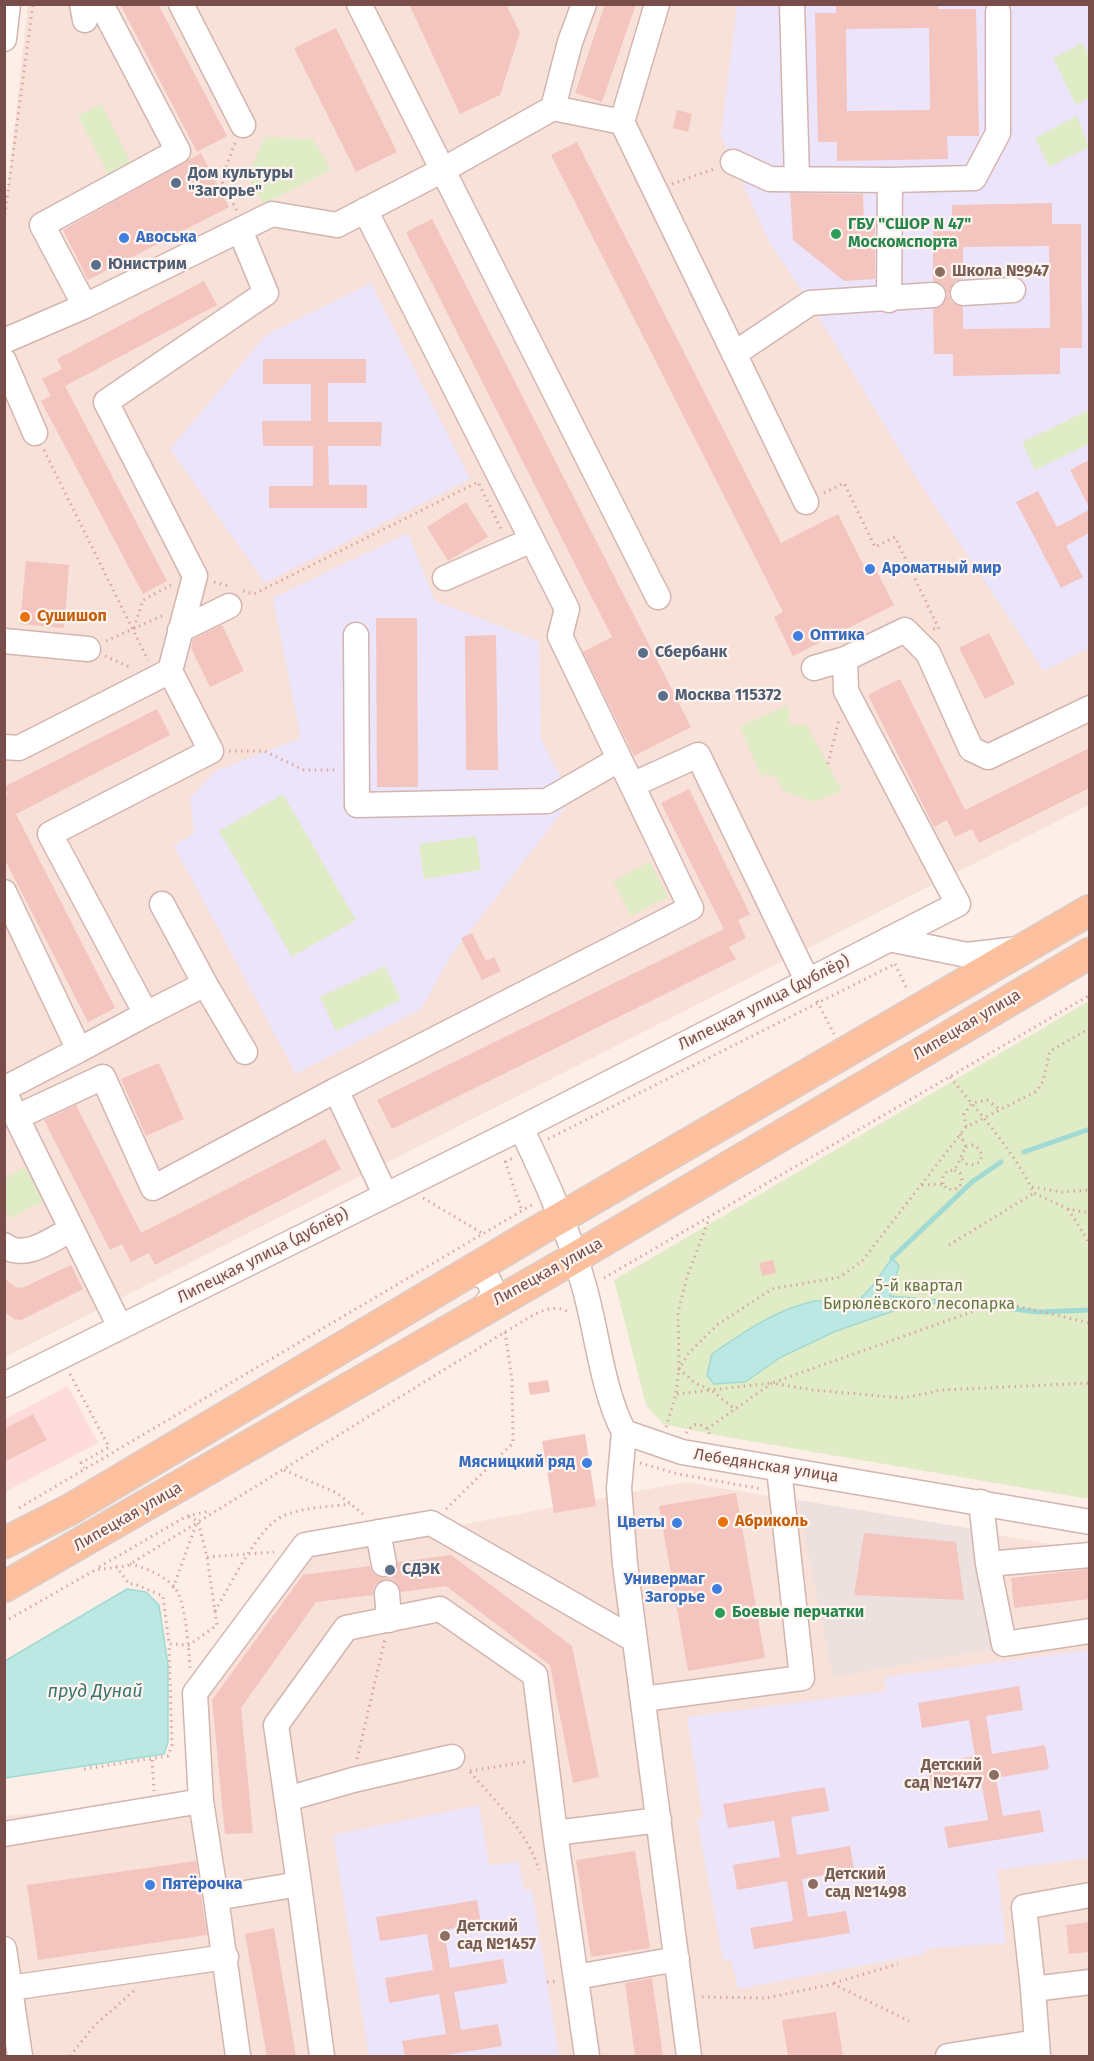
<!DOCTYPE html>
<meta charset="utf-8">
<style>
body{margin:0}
#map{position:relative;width:1094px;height:2061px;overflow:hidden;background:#fdefe8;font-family:"Fira Sans",sans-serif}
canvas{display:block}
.frame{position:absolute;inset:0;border:6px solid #794e4a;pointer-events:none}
</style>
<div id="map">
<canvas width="1094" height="2061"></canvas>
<div class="frame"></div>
</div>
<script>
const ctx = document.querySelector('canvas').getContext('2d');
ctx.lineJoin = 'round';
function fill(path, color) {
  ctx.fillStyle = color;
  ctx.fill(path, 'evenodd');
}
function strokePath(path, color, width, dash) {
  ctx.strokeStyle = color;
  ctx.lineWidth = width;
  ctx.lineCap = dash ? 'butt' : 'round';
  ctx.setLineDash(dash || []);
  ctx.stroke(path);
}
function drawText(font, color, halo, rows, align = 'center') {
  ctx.font = font + ' "Fira Sans",sans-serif';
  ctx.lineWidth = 4.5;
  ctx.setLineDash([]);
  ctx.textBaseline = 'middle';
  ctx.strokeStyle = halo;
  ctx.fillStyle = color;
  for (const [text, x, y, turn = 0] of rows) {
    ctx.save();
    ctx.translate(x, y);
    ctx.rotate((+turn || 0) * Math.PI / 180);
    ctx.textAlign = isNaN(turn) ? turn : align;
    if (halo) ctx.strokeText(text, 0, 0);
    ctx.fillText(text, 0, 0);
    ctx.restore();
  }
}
const residential = new Path2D(`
 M28,5H1089V805L5,1357L4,222Z
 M686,1482L1043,1543L1089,1548V2056H5V1816L198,1800L190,1696L282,1559Z`);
const commercial = new Path2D(`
 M68,1386L98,1443L5,1492V1419Z`);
const industrial = new Path2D(`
 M798,1500L973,1529L993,1649L833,1677Z`);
const education = new Path2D(`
 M737,5H1089V648L1044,671L921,485L810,303L769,242L721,136Z
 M371,283L470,479L265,583L170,449L266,335Z
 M408,533L435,601L539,641L541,739L572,799L450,957L421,1009L296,1074L174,846L194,833L190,798L215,771L301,738L273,598Z
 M1089,1650V1858L997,1870L1006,1943L926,1949L924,1954L738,1989L731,1960H723L697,1819L703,1818L687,1717L886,1691L885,1677Z
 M479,1805L489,1865L519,1862L524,1890L532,1889L559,2056H369L333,1835Z`);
const green = new Path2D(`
 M1083,43L1089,56V98L1076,105L1053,58Z
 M101,104L132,165L109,176L78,116Z
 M1077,116L1089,147L1049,167L1035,138Z
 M265,137L313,139L331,170L264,204L247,176Z
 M1089,410V444L1035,470L1022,442Z
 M788,705L790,725L806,724L842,791L814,802L783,791L776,777L760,774L740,726Z
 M283,794L356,920L292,957L219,831Z
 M476,836L481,870L424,879L419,844Z
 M650,862L668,897L631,916L613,881Z
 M385,966L401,1000L336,1031L320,997Z
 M1089,1001V1499L732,1438L663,1424L646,1405L614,1280Z
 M25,1167L43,1201L10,1219L5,1209V1178Z`);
const water = new Path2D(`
 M892,1258L899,1266L890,1296L948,1301L899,1309L836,1331L781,1357L745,1382L714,1384L707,1375L712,1354C744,1332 776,1309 815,1301C828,1299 843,1309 856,1301C871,1292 882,1272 892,1258Z
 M127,1589L146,1592L159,1605L168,1665V1742L164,1754L5,1778V1661Z`);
const stream = new Path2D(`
 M1024,1152L1090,1129
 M892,1258L972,1182L1001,1162
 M948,1301L1038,1312L1090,1310`);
const building = new Path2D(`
 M120,4H158L227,136L197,152Z
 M409,4H506L520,33L500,95L460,114Z
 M605,4H636L602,102L575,93Z
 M836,4H938V9H976L979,136H947L948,159L837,161V142H818L815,13H836ZM929,28L930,110L847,111L846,29Z
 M336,28L397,152L356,172L294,48Z
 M677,110L692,114L688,132L673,128Z
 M577,142L781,543L838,514L864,566L872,562L894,605L793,656L774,617L783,612L551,155Z
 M201,153L229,207L88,280L63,230Z
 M790,193L863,194L864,219L875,225V279L844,281L793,240Z
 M1052,203V224H1081L1082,348H1060V374L953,376V354H934L933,309L941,306L947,295L944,287L933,281V231H952V205ZM1049,246L1050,328L963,329V307L951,301L949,293L955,281L963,279V247Z
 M432,219L691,727L634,756L583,652L612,637L406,232Z
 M204,281L217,305L65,386L167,581L143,594L41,401L51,396L42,379L62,369L57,359Z
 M263,359H366V383H328V422H382L381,446H328L329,485H367V508H269V486H313V446H263L262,421H311V384H263Z
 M1089,460V507L1070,470Z
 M1038,491L1057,527L1089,510V533L1066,546L1083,577L1061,588L1016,502Z
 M466,502L488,537L448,561L427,527Z
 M26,561L69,565L64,628L20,624Z
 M376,618H417L418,787H377Z
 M222,625L244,671L210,687L191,648L193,639Z
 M989,633L1015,684L985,699L959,648Z
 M496,635L498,770H466L465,636Z
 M900,679L965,810L1089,748V788L979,843L972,829L955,837L947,820L934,827L868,695Z
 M157,709L170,735L16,814L115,1008L88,1022L4,858V792L9,797L4,787Z
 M689,789L750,914L738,920L746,938L729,947L736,959L392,1129L377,1100L724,929L661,803Z
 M472,933L486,961L494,957L501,971L482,980L461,938Z
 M159,1063L184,1119L146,1136L121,1079Z
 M76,1105L141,1233L325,1139L341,1169L155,1265L149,1253L131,1262L122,1244L110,1250L44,1120Z
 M773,1260L776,1273L762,1276L759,1263Z
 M71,1265L83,1289L21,1320L14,1319L4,1311V1278L15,1287L22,1288Z
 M548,1380L550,1392L530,1395L528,1383Z
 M33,1414L47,1440L4,1462V1429Z
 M585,1434L596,1506L554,1513L542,1441Z
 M736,1493L765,1658L688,1671L659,1506Z
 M864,1533L956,1542L964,1600L854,1595Z
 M451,1555L572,1646L599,1777L573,1783L550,1665L446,1586L401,1592L394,1580L385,1579L374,1586L373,1595L316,1602L241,1708L253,1833L225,1834L212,1700L303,1575L370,1566L374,1574L386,1578L394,1574L398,1562Z
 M1089,1569V1599L1014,1608L1011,1578Z
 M1019,1686L1023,1710L986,1716L992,1754L1045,1745L1049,1769L996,1778L1003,1816L1040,1810L1044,1832L948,1848L944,1827L988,1820L981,1780L931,1789L927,1764L975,1756L969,1720L922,1728L918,1703Z
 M825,1787L829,1811L791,1817L797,1855L850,1846L854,1870L802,1879L808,1917L846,1911L850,1933L754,1949L750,1928L793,1921L787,1881L737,1890L733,1865L780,1857L774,1821L728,1828L723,1804Z
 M635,1851L650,1948L591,1957L576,1860Z
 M196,1861L207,1935L38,1960L27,1885Z
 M477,1900L481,1924L444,1930L450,1968L503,1959L507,1983L454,1992L461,2030L498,2024L502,2046L440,2056H405L402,2041L446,2034L439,1994L389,2003L385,1978L433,1970L427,1934L380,1941L376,1917Z
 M1089,1922V1952L1069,1954L1066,1925Z
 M274,1928L296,2056H267L245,1934Z
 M652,1978L663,2056H635L625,1983Z
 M836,2012L843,2056H788L782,2020Z`);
const path = new Path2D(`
 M235,143L221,180L237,211
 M672,184L714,169
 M4,221L33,4
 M44,450L148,660
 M824,493L844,483L875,547L895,537L939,629H931
 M214,582L228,586
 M243,591L254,594L478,482L502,531
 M134,628L143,600L171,585
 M106,641L166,614
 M105,656L132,668
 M229,751H264L304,770H338
 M828,764L839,719
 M895,964L908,991
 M817,1001L834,1034
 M1090,1028L1050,1051L1043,1081L1037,1091L966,1127L862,1261L840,1277L772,1289L717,1325L688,1354L679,1369L695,1383L711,1390L772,1383L1000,1302L1090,1323
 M950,1077C981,1115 1013,1150 1034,1193L1068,1209L1090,1213
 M966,1127L964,1114L972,1103L987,1100L999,1109
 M960,1134L966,1147
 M548,1139L895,964
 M962,1159L967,1164L974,1165L980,1162L982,1155L979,1149L973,1145L966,1147
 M505,1161L522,1211
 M505,1162L513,1158
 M943,1184V1177L947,1171L954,1170C960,1162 961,1154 966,1147
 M922,1185L943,1184L947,1189L954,1190L960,1186L962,1180L960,1173L954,1170
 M1032,1187L1062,1192L1090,1190
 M423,1198L482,1233
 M1068,1209L1090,1244
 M949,1245L1034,1193
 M604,1278L1090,995
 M70,1374L109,1447L81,1463L84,1468
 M677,1394L711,1390L736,1410
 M666,1427L676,1394L679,1369L678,1312L687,1277L709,1219
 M707,1429L772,1383L813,1390L903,1398L942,1390L1090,1383
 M686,1433L693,1425C703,1423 709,1428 710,1437
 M640,1463L678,1474L762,1489
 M284,1470L337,1493L363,1514
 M19,1508L535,1203
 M446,1509L513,1443L512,1380L505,1332
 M207,1557L274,1552
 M130,1564C146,1568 170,1577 178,1593C186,1609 189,1650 190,1668
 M116,1566L129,1584H135L163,1596L169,1644L189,1645L217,1625L207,1557L198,1521L187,1516
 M99,1567L187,1516L210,1511
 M173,1588L197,1522
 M215,1611C230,1586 257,1529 281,1517C301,1507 328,1507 350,1504
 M4,1622L95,1570L127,1566L505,1332C522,1323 551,1298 569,1313
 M357,1759L385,1639
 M152,1760L154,1791
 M84,1769L168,1756L172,1745L169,1644
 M470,1771L525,1762
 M470,1772C496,1802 527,1831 539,1870
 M547,1982L557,1981
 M834,1983L898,1964
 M702,1997L766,1998L833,1984L909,2021
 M70,2056L94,2026L135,1990`);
const minor = new Path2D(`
 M82,4L85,20
 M181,4L243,125
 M359,4L658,597
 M792,4L797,179
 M4,39L8,4
 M553,108L622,122L806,502
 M622,122L657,4
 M733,162L770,179L890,180L889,300
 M890,180L974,178L998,133V12
 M365,210L567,609L560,636L632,785
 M963,293L1013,290
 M85,306L42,225L178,151L101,4
 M4,341L85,306L272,214L337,225L441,171L553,108L570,42L584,4
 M734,354L810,303L933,295
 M4,361L35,433
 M445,578L532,540
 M180,630L229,606
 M356,635L357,805L547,801L618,760
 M4,641L88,649
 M814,668L845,659
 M4,747L19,748L170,671
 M4,892L79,1050L4,1089
 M162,904L205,984
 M889,939L967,955L1018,949
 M146,1014L205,984L245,1052
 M79,1050L146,1014L50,834L211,751L170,671L195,576L106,402L266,293L240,230
 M336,1090L691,908L632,785L698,755L807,980
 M4,1092L120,1327
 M17,1117L103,1077L153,1188L336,1090L385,1194
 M521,1128C546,1180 569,1231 584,1286C597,1331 602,1390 624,1432L682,1452L1090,1522
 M4,1245C24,1261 51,1240 70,1230
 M463,1276C481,1269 493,1279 492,1297L482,1309
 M4,1385L521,1128L958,904L846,691L845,659L905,630L928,653L971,749L988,757L1090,708
 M624,1432L619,1488L625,1564L689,2056
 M981,1502L988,1564L1004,1644L1090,1631
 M378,1532L384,1564
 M988,1564L1090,1555
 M387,1593L389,1620
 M643,1699L802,1678L779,1469
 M287,1799L353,1780L452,1757
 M201,1801L216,1898L299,1884L322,2056
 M555,1833L587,2056
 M4,1834L201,1801L195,1693L305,1545L431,1523L635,1640
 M299,1884L276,1725L346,1628L440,1609L535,1675L555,1833L659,1820
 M1090,1895L1024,1907L1033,1989L1090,1982
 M216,1898L238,2056
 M4,1949L20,2056
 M576,1977L677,1959
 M10,1988L226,1957
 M1033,1989L1038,2056
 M948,2056L1037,2042`);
const major = new Path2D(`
 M4,1543L71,1509L531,1235L1090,910
 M4,1587L576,1257L1090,953`);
const markers = [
 [176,183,6,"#5c6f8a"],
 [836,234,6,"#2e9e5b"],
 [124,238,6,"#3f7fe0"],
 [96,265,6,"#5c6f8a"],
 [940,272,6,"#8d6e63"],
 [870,569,6,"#3f7fe0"],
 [25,617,6,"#e8710a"],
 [798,636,6,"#3f7fe0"],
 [643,653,6,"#5c6f8a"],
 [663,696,6,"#5c6f8a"],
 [587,1463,6,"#3f7fe0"],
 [723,1522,6,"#e8710a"],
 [677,1523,6,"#3f7fe0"],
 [390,1570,6,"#5c6f8a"],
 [717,1589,6,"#3f7fe0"],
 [720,1613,6,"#2e9e5b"],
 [994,1775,6,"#8d6e63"],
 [813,1884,6,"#8d6e63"],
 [150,1885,6,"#3f7fe0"],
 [445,1936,6,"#8d6e63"]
];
const serviceNames = [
 ["Дом культуры",188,174],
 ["\"Загорье\"",188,192],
 ["Юнистрим",108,265],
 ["Сбербанк",655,653],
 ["Москва 115372",675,696],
 ["СДЭК",402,1570]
];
const leisureNames = [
 ["ГБУ \"СШОР N 47\"",848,225],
 ["Москомспорта",848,243],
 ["Боевые перчатки",732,1613]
];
const shopNames = [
 ["Авоська",136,238],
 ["Ароматный мир",882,569],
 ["Оптика",810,636],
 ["Мясницкий ряд",575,1463,"right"],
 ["Цветы",665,1523,"right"],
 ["Универмаг",705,1580,"right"],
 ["Загорье",705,1598,"right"],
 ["Пятёрочка",162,1885]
];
const educationNames = [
 ["Школа №947",952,272],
 ["Детский",982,1766,"right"],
 ["сад №1477",982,1784,"right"],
 ["Детский",825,1875],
 ["сад №1498",825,1893],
 ["Детский",457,1927],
 ["сад №1457",457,1945]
];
const foodNames = [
 ["Сушишоп",37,617],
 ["Абриколь",735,1522]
];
const streetNames = [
 ["Липецкая улица (дублёр)",764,1003,-27],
 ["Липецкая улица",967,1025,-31],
 ["Липецкая улица (дублёр)",263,1256,-27],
 ["Липецкая улица",548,1272,-29],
 ["Лебедянская улица",766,1466,9],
 ["Липецкая улица",128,1517,-30]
];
const parkNames = [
 ["5-й квартал",919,1287],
 ["Бирюлёвского лесопарка",919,1305]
];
const waterNames = [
 ["пруд Дунай",95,1692]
];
fill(residential, '#f7e1d9');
fill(commercial, '#fedcdb');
fill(industrial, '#ece1de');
fill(education, '#ece4fa');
fill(green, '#dfecc5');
fill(water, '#bbe8e2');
strokePath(water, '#a1dad3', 1.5);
strokePath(stream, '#a1dad3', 5);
fill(building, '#f4c5be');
strokePath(minor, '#d3b5af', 27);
strokePath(major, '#d9cdcc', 33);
strokePath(path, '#d9a7a1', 3, [1.5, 4.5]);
strokePath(minor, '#fff', 24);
strokePath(major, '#fdc09f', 30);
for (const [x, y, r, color] of markers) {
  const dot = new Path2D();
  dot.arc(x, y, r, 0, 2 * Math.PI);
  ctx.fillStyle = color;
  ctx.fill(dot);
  strokePath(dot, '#fff4ef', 2);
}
drawText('bold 16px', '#4e5e75', '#fff4ef', serviceNames, 'left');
drawText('bold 16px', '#27864d', '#fff4ef', leisureNames, 'left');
drawText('bold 16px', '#366cbe', '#fff4ef', shopNames, 'left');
drawText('bold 16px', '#785e54', '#fff4ef', educationNames, 'left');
drawText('bold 16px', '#c56008', '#fff4ef', foodNames, 'left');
drawText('16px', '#794e4a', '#fff4ef', streetNames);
drawText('16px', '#60793f', '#fff4ef', parkNames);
drawText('italic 18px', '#3a7670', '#fff4ef', waterNames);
</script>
